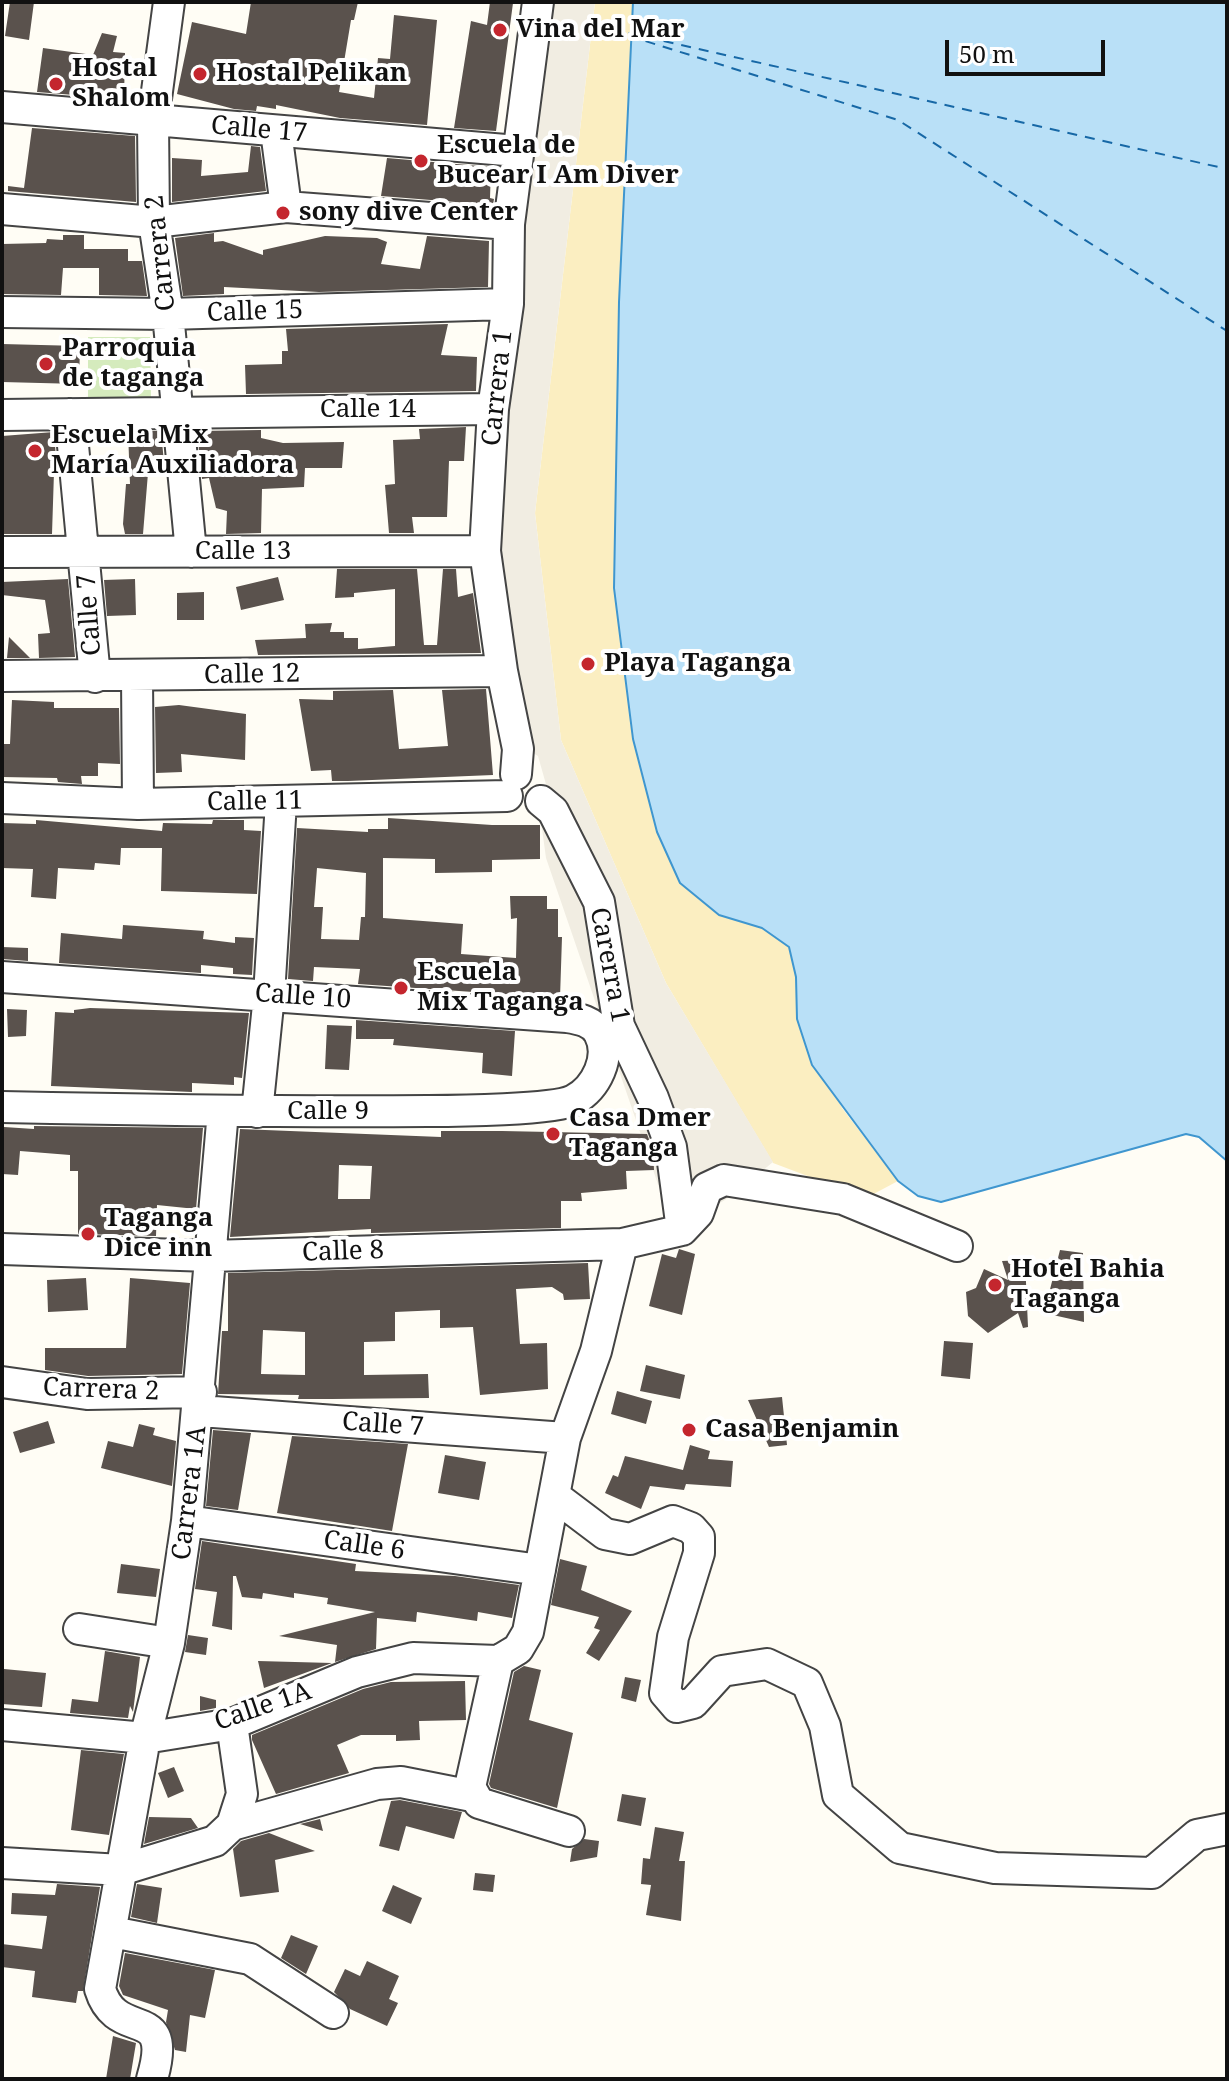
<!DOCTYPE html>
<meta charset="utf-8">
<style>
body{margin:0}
#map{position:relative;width:1229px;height:2081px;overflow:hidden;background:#fffdf5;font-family:"Noto Serif",serif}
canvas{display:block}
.frame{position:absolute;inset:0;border:4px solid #111;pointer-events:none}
.scale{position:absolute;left:945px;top:40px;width:160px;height:36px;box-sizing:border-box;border:4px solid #111;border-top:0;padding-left:10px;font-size:24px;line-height:28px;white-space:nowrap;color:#111;-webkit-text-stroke:6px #fff;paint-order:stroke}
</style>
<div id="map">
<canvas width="1229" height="2081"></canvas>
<div class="frame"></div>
<div class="scale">50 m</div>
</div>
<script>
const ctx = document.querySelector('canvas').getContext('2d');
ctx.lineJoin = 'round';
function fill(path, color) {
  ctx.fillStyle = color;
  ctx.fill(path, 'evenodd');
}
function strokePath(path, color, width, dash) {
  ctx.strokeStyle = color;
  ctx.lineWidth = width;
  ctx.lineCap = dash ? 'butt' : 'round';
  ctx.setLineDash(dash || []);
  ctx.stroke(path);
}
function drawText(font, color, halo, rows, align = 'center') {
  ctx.font = font + ' "Noto Serif",serif';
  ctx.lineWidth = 8;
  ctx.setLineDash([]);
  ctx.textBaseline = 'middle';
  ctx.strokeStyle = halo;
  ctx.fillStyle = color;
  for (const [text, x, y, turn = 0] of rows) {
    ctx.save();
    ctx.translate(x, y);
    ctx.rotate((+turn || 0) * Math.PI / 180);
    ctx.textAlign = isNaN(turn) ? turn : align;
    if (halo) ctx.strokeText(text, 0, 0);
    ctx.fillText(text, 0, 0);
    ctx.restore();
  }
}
const green = new Path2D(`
 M88,337H150L151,401H88Z`);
const sand = new Path2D(`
 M595,2H633L619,302L614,588L719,915L762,928L789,947L796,977L797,1019L842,1108L898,1181L866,1198L773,1163L666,983L561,740L535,513Z`);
const plaza = new Path2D(`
 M538,2H595L535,513L561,740L666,983L773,1162L733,1195L674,1231L546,858L540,814L551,802L538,756L523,747L485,551Z`);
const water = new Path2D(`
 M633,2H1227V1161L1199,1137L1186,1134L941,1202L918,1196L898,1181L812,1065L797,1019L796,977L789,947L762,928L719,915L680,883L657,832L633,739L614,588L619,302Z`);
const ferry = new Path2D(`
 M594,25L898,120L1227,331
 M611,29L1227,169`);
const building = new Path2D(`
 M10,2H34L29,40L5,36Z
 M251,2H358L354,20H351L339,92L374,98L378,58L390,59L394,15L437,20L427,125L340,118L276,105V109L257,106L256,111L234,109L177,94L192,22L246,34Z
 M490,2L513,3L496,131L454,128L471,21L487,25Z
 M102,33L117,36L113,52L125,53L124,99L37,92L43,48L93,55Z
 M32,128L135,136L136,202L8,191V186L24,188Z
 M251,146L260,147L266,191L172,202V158L202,160L201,176L248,172Z
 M387,158L491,167L490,198L494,199L493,205L381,196Z
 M214,233V242L223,241L263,255V250L325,236L377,238L387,242L381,264L420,269L427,236L489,241L488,287L319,292L224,287V294L183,296L175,238Z
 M63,235H84V249H128V261H142L147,296L99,295V268H63L61,295L2,294V244L46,243L47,239L63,240Z
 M448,324L441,355L477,357L476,391L246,394L245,365L282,364V351H288L286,329Z
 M2,344L80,346L79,384L2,382Z
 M466,427L464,461H449L447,517H412L414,533H389L385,485L395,484L393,440L420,439L419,429Z
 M261,430V438L283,443L344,442L342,468H305L304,487L262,489L261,533L226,534L227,511L216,508L209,478L202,479L197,431Z
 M128,431H161L165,473H148L143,534H125L123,524L126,484H130Z
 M54,432L57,472H54L52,534H2V436Z
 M337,569H417L424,645H437L443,569H456L458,597L473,593L481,653L258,655L255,640L306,638L305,624L332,623L330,632H344V638H358V649L395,646V589L354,593V597L335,598Z
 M278,577L284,600L241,610L236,587Z
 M68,579L75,657L39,658L38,634L50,633L45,600L2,595V582Z
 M135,579L136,615L107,616L104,580Z
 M204,592V620H177V593Z
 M9,637L30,658H7Z
 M486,689L493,775L348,781H332L331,770L311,771L299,699L333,700V691L393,690L399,749L448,746L442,690Z
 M12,700L54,702V708H119L120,764L98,763V776H81L82,784L58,782L57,778L2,777V744H10Z
 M179,705L246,714L245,760L181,754L182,772L156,773L155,707Z
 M388,818L492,825H540V859L492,860V872L435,873V859L383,858V918L463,924L461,954L516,958L517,918L511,919L510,896H547V909H558V937H562L560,998L358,984L360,969L314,967L313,981L288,979L297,828L368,832V829H388ZM317,868L366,873L365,917H361L359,940L321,939L323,907H314Z
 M36,820L162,831L163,823L212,824L213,820H244V830L261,831L257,894L161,891L162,848H121L120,865L95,863L94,870L58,868L56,899L31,897L33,869L2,868V823L36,824Z
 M123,925L204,931L203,939L235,943V937L254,938L252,975L233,974V968L201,965V973L59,963L61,933L122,939Z
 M2,947L28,948V961L2,959Z
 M90,1008L249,1013L242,1078L234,1077V1085L192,1083V1092L51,1086L55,1012L74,1013V1010Z
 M7,1009L27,1010L26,1036L8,1037Z
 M356,1020L515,1031L512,1076L482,1073L483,1053L393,1045L394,1039H356Z
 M327,1025L352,1026L349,1070L325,1069Z
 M34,1126L203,1128L196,1209L157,1205L156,1236L78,1234V1171H70V1155L20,1151L18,1175L2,1174L4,1127L34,1129Z
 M240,1129L441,1137V1131H502L647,1134L653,1150L654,1170L626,1171L627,1189L581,1193L582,1201H561V1228L371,1233V1229L230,1237ZM339,1165L372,1166L370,1199H338Z
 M679,1249L695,1254L682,1315L649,1306L662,1254L676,1258Z
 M1060,1250L1083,1253L1084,1322L1044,1313Z
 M1025,1260L1028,1327L1023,1328L1018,1313L988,1333L968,1316L966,1292L976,1288L984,1269L1008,1280L1002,1261Z
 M588,1263L590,1299L564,1300L563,1294L552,1287L516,1289L520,1344L547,1343L548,1389L480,1395L473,1327L440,1328V1310L395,1312V1341L364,1342V1375L428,1374L429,1398L332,1399H298L299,1395L218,1394L222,1331H228V1273ZM263,1330L305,1332V1375L261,1374Z
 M86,1278L88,1310L48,1312L47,1280Z
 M130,1278L190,1283L182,1374L88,1376L45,1370V1348H126Z
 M944,1341L973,1343L970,1379L941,1376Z
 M646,1365L685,1375L680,1399L640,1391Z
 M617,1391L652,1401L646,1424L611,1414Z
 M782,1397L787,1445L769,1447L748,1400Z
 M48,1421L55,1443L20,1453L13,1432Z
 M139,1424L155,1428L153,1435L176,1441L172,1486L101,1468L108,1441L133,1447Z
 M213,1430L251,1433L238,1510L206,1506Z
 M292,1436L408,1444L392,1531L277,1513Z
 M690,1445L710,1451L708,1459L733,1461L731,1487L686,1484L684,1490L650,1486L641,1509L605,1493L613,1475L618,1477L625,1456L683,1470Z
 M445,1455L486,1462L479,1500L438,1493Z
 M202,1541L356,1564L355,1571L455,1576L519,1585L512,1618L478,1612L477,1621L417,1612L416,1622L377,1618L376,1649L335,1662L337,1645L279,1636L375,1612L327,1604L328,1598L294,1593V1598L263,1593L262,1599L242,1597L236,1576H233L232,1630L212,1626L217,1592L195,1589Z
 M560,1559L587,1566L581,1590L632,1611L599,1661L586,1653L600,1630L594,1628L599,1617L551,1605Z
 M121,1564L160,1569L156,1597L117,1593Z
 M188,1635L208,1638L206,1655L185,1652Z
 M105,1651L140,1657L133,1712L130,1706L128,1718L70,1713L72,1699L98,1702Z
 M258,1661L332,1663L264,1688Z
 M524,1666L541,1670L529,1720L573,1733L557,1808L491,1788L489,1784L514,1672Z
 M4,1669L46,1673L42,1707L2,1704Z
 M625,1677L641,1680L636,1702L621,1698Z
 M465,1681L466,1720L419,1721L420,1740L396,1741V1735H361L337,1745L349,1773L276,1794L252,1740V1735L363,1689L391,1682Z
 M200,1696L216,1700V1708L200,1711Z
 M81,1750L124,1754L109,1835L71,1830Z
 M174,1767L184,1791L168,1798L158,1773Z
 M622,1794L646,1798L641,1826L617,1821Z
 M400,1800L462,1812L454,1839L406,1826L399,1851L379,1846L391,1801Z
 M149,1817L191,1818L198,1828L144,1844Z
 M320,1819L323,1831L300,1824Z
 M655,1827L684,1832L679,1861H685L681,1921L646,1915L651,1885L641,1884L643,1858L650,1859Z
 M269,1833L315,1851L275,1860L279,1892L240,1897L233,1849L241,1841Z
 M584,1839L599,1841L597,1857L570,1862L572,1849Z
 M475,1873L495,1875L493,1892L473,1890Z
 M57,1884L100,1887L83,1991H78L76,2003L32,1997L35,1971L2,1967V1944L42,1949L47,1916L11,1914L12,1893L55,1895Z
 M137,1884L162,1888L157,1923L131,1917Z
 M393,1885L422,1898L411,1924L382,1911Z
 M291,1935L318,1946L306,1974L281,1958Z
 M125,1953L215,1970L205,2018L190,2015L186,2052L175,2050L166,2022L168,2010L123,1995L119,1986Z
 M367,1961L399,1976L389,1999L398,2003L387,2026L350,2009L334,1992L345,1969L360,1976Z
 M113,2036L136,2043L130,2079H106Z`);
const minor = new Path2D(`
 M169,2L153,121L154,222L168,314L191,552
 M2,107L517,151
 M276,131L286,207
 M2,209L154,222L286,207L509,224
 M2,312L168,314L508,304
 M70,414L95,677
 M2,415L493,409
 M2,552L485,551
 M2,676L502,671
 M137,676L138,804
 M516,774L518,749L502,671L485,551L493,409L508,304L509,224L538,2
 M2,798L138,804L507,796
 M541,801L553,811L599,902L619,1026L653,1098L671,1147L682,1230
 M2,977L567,1017C579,1019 592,1021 599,1033C612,1057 596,1088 574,1100C555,1110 454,1111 428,1111C286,1112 144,1110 2,1107
 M257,1112L269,995L281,802
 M682,1230L698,1213L707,1188L724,1180L843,1199L957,1246
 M2,1249L210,1256L622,1244L682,1230
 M2,1382L87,1394L201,1392
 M200,1411L565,1438
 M556,1497L605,1534L630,1539L673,1521L691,1528L699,1537V1553L673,1637L665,1693L677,1707L693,1703L722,1671L767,1664L807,1683L825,1726L838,1795L900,1848L995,1868L1152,1873L1197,1835L1227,1829
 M187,1521L540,1570
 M79,1629L169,1643
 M498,1661L470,1787L479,1803L569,1831
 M2,1725L145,1738L232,1724L357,1672L413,1658L498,1661L518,1649L528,1632L565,1438L596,1351L622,1244
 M232,1825L377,1784L401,1782L472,1796
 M2,1863L121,1870L215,1841L232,1825L242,1794L232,1724
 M112,1932L250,1959L333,2013
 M152,2079C175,2000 117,2045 100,1989L145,1738L169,1643L187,1521L223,1111`);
const markers = [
 [500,30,8,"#c4262e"],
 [200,74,8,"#c4262e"],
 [56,84,8,"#c4262e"],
 [421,161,8,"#c4262e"],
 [283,213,8,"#c4262e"],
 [46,364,8,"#c4262e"],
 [35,451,8,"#c4262e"],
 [588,664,8,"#c4262e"],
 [401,988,8,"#c4262e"],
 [553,1134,8,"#c4262e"],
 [88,1234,8,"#c4262e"],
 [995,1285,8,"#c4262e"],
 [689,1430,8,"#c4262e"]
];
const poiNames = [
 ["Vina del Mar",516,30],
 ["Hostal",72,69],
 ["Shalom",72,99],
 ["Hostal Pelikan",216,74],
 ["Escuela de",437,146],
 ["Bucear I Am Diver",437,176],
 ["sony dive Center",299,213],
 ["Parroquia",62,349],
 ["de taganga",62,379],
 ["Escuela Mix",51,436],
 ["María Auxiliadora",51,466],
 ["Playa Taganga",604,664],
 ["Escuela",417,973],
 ["Mix Taganga",417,1003],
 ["Casa Dmer",569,1119],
 ["Taganga",569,1149],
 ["Taganga",104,1219],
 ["Dice inn",104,1249],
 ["Hotel Bahia",1011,1270],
 ["Taganga",1011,1300],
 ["Casa Benjamin",705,1430]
];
const streetNames = [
 ["Calle 17",259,130,5],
 ["Carrera 2",161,253,-96],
 ["Calle 15",255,312,-2],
 ["Carrera 1",498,388,-84],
 ["Calle 14",368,410],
 ["Calle 13",243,552],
 ["Calle 7",90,615,-94],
 ["Calle 12",252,675,-1],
 ["Calle 11",255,802,-1],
 ["Carerra 1",609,965,79],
 ["Calle 10",303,997,4],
 ["Calle 9",328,1112],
 ["Calle 8",343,1252,-2],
 ["Carrera 2",101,1390,2],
 ["Calle 7",383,1425,4],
 ["Carrera 1A",190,1493,-83],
 ["Calle 6",364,1546,8],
 ["Calle 1A",263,1707,-19]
];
fill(green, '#d5ebbd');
fill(sand, '#fbeec1');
fill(plaza, '#f1ede2');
fill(water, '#b9e0f7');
strokePath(water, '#3f96cf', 2);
strokePath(ferry, '#1768a6', 2, [10, 8]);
fill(building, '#5a524d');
strokePath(minor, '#444', 34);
strokePath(minor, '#fff', 30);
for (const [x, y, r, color] of markers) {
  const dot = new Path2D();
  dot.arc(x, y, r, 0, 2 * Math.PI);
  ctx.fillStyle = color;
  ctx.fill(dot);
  strokePath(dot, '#fff', 3);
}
drawText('bold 26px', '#111', '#fff', poiNames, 'left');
drawText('26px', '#111', '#fff', streetNames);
</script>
